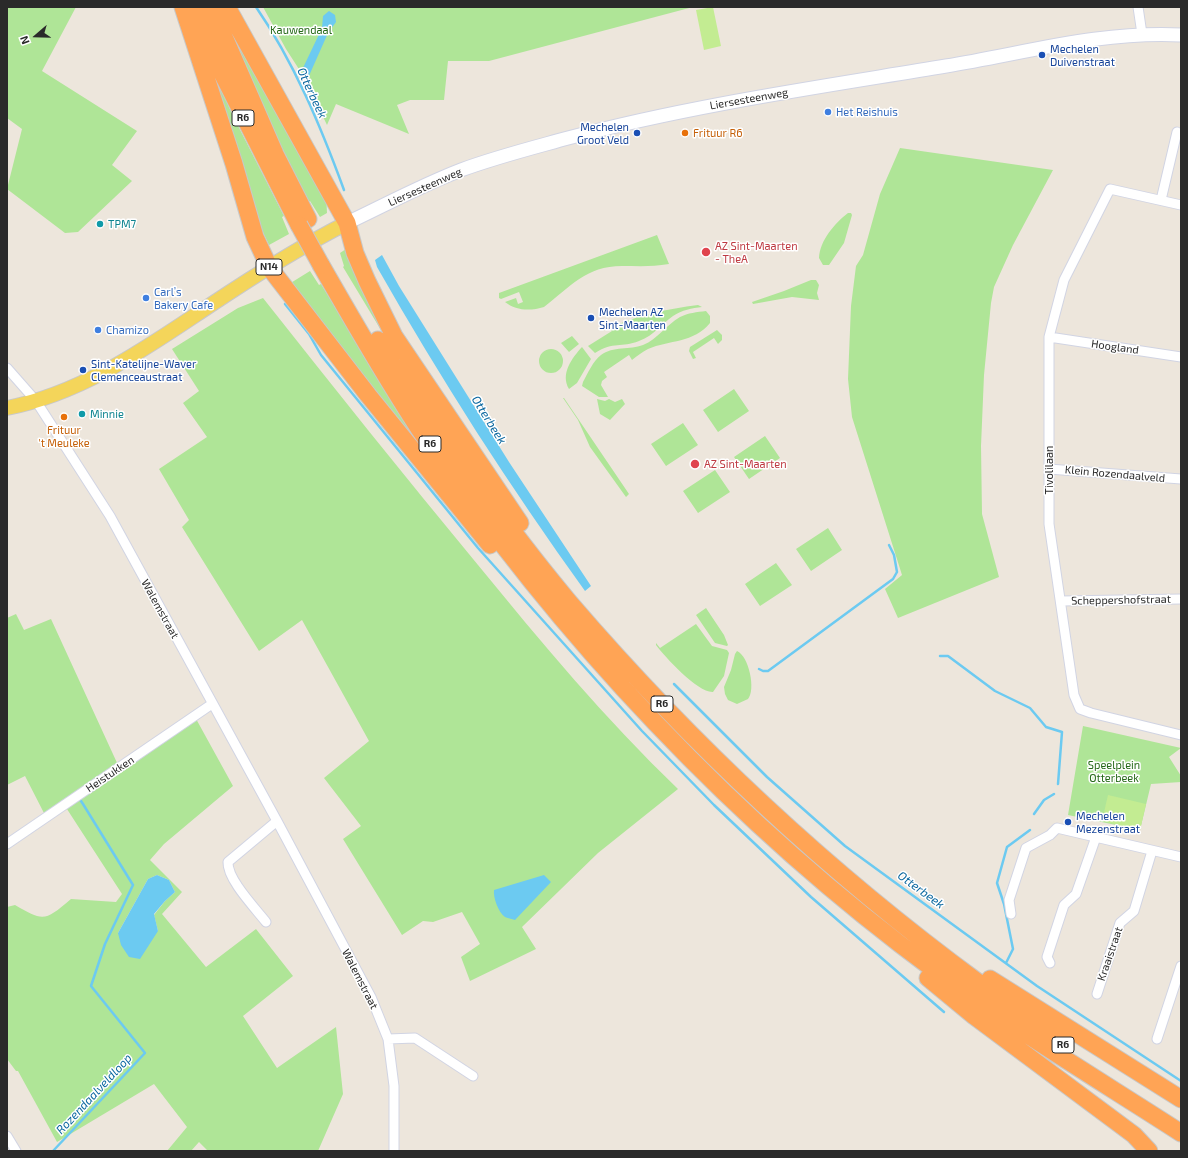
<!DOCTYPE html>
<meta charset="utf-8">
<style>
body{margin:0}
#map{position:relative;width:1188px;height:1158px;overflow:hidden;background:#ede6dc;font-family:"Exo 2",sans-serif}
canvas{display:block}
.frame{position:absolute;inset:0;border:8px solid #2a2a2a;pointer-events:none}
.north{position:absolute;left:16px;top:16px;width:40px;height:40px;-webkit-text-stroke:3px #fff;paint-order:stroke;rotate:250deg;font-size:11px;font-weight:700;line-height:16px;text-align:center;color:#2a2a2a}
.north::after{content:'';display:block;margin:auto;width:14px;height:18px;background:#2a2a2a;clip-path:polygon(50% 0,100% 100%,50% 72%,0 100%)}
</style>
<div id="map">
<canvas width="1188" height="1158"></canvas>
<div class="frame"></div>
<div class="north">N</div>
</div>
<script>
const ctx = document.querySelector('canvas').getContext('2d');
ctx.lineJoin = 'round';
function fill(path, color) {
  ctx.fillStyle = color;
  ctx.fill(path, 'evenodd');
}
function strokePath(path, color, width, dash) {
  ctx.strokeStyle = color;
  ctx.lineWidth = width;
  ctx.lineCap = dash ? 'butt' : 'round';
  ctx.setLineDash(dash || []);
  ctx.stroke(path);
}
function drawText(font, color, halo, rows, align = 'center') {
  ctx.font = font + ' "Exo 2",sans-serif';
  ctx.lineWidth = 3;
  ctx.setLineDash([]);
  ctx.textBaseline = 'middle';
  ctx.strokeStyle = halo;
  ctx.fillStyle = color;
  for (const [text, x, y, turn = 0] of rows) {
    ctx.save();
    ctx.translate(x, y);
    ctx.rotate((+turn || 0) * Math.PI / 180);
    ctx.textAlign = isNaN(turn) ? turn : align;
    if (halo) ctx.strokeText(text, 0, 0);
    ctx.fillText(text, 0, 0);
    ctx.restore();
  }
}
const green = new Path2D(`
 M7,7H76L42,71L137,131L112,165L132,181L78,232L65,233L7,189L22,129L7,118Z
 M220,7L326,193L327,213L320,217L310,201L307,202L276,138Z
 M263,7H693L489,61H448L444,100H410L397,105L409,134L336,104L327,125L304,77L286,49Z
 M190,17L232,114L284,216L282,217L289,234L269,245L254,213Z
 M900,148L1053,170L1013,245L994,287L991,303L984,375L981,446L982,514L999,577L898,618L885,589L902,575L852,417L848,379L851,306L856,266L863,255L880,194Z
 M848,213H851L852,215L844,243L829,265H823L819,258C820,240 835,223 848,213Z
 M657,235L669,264C652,267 638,266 622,266C586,266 570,287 544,307C531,311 516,311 505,302L516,298L518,304L523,302L519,292L501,299L499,298V293Z
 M346,249L500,501L402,365L343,267L344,266L340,253Z
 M310,271L319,285L321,284L412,434L463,505L289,284Z
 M811,280H816L819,285L817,293L819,300L792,297L753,304L752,302L784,291Z
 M263,298C334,388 405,477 478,565C541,642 605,719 678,789L598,853L522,927L536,949L470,981L461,957L480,944L462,912L433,922L423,921L402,935L343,839L361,826L324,778L369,741L302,620L259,651L182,527L189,520L159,469L207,437L183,403L199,391L172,349L238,308Z
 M698,305L702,307C692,308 682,310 673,316C661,324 655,335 639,341C621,348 614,341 595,353L588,346L612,331L610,328C637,315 668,309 698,305Z
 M706,311L710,316V323C694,343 669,340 648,349C642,352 637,356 632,360L629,355L604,372L607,377L602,381L601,385L608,397H599L582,386L583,382C588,373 593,361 601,355C613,346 630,350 643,345C658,339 666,325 680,317C688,313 697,312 706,311Z
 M717,330L722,335V340L718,344L714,338L693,352L696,358L693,359L689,351L690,347Z
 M572,336L579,344L569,352L561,343Z
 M582,347L591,359L577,383L569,389C560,374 572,358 582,347Z
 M539 361a12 12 0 1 1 24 0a12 12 0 1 1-24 0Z
 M734,389L749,411L718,432L703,410Z
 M563,398H564L629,494L626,497L590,447L578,420Z
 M597,399L605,401L609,399L615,402L622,399L625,404L610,420L600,414Z
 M683,423L698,445L666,466L651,444Z
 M765,436L780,458L749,479L734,457Z
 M715,470L730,492L698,513L683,491Z
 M828,528L842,550L811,571L796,549Z
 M776,563L792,585L760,606L745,584Z
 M706,608L724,635L728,645L727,646L715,643L696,615Z
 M16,614L24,630L51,619L118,765L45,815L25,776L7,785V618Z
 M696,624L712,646L727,650L729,653L724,676L713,692C698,693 665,657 656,645V643L660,648Z
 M737,651C749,656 756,690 748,699L737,704L728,700L725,694L724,687L731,670L735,654Z
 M195,717L233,786L164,844L150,860L182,892L162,914L206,967L256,929L293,976L243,1016L277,1068L336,1027L343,1094L318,1151H208L199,1142L191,1151H167L187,1127L154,1084L57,1142L18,1071H16L7,1059V907L15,905C44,922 45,921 71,899L116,902L122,894L65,806ZM157,875L169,880L175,892L165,901L154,915L158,931L118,933L148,879Z
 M1083,726L1181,748L1169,757L1181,776V782L1151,784L1140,830L1068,815Z`);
const pitch = new Path2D(`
 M713,7L721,46L704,50L696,10Z
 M1108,795L1146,804L1140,830L1102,821Z`);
const water = new Path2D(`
 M329,11L335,15L336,22L328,33L308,78L302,70L322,28L323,16Z
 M382,255L399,286L509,462L591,586L585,591C510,487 440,378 377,267L375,260Z
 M157,875L169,880L175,892L165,901L154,914L158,931L140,959L129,957L121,945L118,933L148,879Z
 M544,875L551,882L515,920C512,919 507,918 505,917C498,912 493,897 494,890Z`);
const stream = new Path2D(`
 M256,7C294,62 321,127 344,190
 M285,304L309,334L321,355L478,548L642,731L714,805L811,897L944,1012
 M940,656H948L995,691L1030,708L1046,727L1062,732L1058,784
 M759,669L763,671H768L893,579L897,572L894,555L889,545
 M674,684L767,777L845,846L1037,986L1181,1081
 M1034,814L1044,800L1054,794
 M1006,963L1013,949L1004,904L997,883L1007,847L1030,830
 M53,1151L145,1053L91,986L105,944L133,885L83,804L79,798L80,797`);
const street = new Path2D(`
 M1138,7L1142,34
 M1161,200L1177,132
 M1181,205L1110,189L1064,280L1049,337V524L1074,695L1080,709L1091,713L1181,735
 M1049,337L1181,357
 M7,368L36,401L110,516L277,821L371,997L388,1039L394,1086V1151
 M1049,469L1181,479
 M1061,601L1181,599
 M7,844L212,704
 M1011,914L1009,900L1026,848L1050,835L1057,828L1181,857
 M266,922C255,908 227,879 228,862L277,821
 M1050,963L1047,957L1064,905L1076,894L1096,837
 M1097,994L1120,923L1134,911L1152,851
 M388,1039L415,1038L473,1076
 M1157,1039L1181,966
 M7,1136L16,1151`);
const secondary = new Path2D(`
 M347,223C385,205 422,185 461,170C496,157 532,148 568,138C692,105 820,87 946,66C1026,53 1099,31 1181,35`);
const primary = new Path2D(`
 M7,408C83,393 146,348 209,306C254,276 299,247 347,223`);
const highway = new Path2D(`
 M183,7L234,164L255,237L269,267L368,395L490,545
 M195,7L221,71L299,225
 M211,7L275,154L308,219
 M227,7L347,223L355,253L367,281L394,336L520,523
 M321,265C353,321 385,377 420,430C559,636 738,826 937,972C1015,1030 1099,1080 1181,1133
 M378,340L393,365C450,445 506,527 569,602C691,744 828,872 979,983C1007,1004 1035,1027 1065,1046
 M928,978L974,1016L1134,1135L1149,1151
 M990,979L1181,1099`);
const highwayBridge = new Path2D(`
 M299,225L321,265`);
const markers = [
 [1042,55,4,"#1a4fb4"],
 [828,112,4,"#3f7fe0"],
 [637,133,4,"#1a4fb4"],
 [685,133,4,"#e8710a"],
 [100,224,4,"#0f9aa8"],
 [706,252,5,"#e0444e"],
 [146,298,4,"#3f7fe0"],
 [591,318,4,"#1a4fb4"],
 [98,330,4,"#3f7fe0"],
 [83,370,4,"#1a4fb4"],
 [82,414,4,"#0f9aa8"],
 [64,417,4,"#e8710a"],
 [695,464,5,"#e0444e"],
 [1068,822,4,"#1a4fb4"]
];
const shields = [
 [243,118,22],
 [269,267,26],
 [430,444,22],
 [662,704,22],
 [1063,1045,22]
];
const shieldNames = [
 ["R6",243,118],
 ["N14",269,267],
 ["R6",430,444],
 ["R6",662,704],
 ["R6",1063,1045]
];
const parkNames = [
 ["Kauwendaal",301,30],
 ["Speelplein",1114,765],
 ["Otterbeek",1114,778]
];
const transitNames = [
 ["Mechelen",1050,49],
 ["Duivenstraat",1050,62],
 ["Mechelen",629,127,"right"],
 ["Groot Veld",629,140,"right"],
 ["Mechelen AZ",599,312],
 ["Sint-Maarten",599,325],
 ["Sint-Katelijne-Waver",91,364],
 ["Clemenceaustraat",91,377],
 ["Mechelen",1076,816],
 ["Mezenstraat",1076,829]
];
const streetNames = [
 ["Liersesteenweg",749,99,-10],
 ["Liersesteenweg",425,187,-24],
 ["Hoogland",1115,347,8],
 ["Tivolilaan",1049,470,-90],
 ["Klein Rozendaalveld",1115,474,5],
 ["Scheppershofstraat",1121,600,-1],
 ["Walemstraat",160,609,61],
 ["Heistukken",110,774,-34],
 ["Kraaistraat",1110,954,-71],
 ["Walemstraat",360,979,63]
];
const shopNames = [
 ["Het Reishuis",836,112],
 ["Carl’s",154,292],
 ["Bakery Cafe",154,305],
 ["Chamizo",106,330]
];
const foodNames = [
 ["Frituur R6",693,133],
 ["Frituur",64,430,"center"],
 ["'t Meuleke",64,443,"center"]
];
const cultureNames = [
 ["TPM7",108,224],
 ["Minnie",90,414]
];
const healthNames = [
 ["AZ Sint-Maarten",715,246],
 ["- TheA",715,259],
 ["AZ Sint-Maarten",704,464]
];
const waterNames = [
 ["Otterbeek",312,93,65],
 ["Otterbeek",489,420,58],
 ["Otterbeek",921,890,36],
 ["Rozendaalveldloop",94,1094,-47]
];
fill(green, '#afe597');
fill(pitch, '#c3ec92');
fill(water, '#6ccaf1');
strokePath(stream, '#6ccaf1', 2.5);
strokePath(street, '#d1d4e3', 11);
strokePath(secondary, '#d1d4e3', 15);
strokePath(primary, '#c8c8c8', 16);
strokePath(highway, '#c8c8c8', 19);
strokePath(street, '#fff', 9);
strokePath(secondary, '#fff', 13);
strokePath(primary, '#f4d55a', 14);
strokePath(highway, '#ffa455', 17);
strokePath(highwayBridge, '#c8c8c8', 19, []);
strokePath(highwayBridge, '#ffa455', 17);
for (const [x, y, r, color] of markers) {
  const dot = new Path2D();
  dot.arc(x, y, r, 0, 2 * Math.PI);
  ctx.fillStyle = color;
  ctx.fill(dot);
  strokePath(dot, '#fff', 1.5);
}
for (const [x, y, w] of shields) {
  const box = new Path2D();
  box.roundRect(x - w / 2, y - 8, w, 16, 3);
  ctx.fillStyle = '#fff';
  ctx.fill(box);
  strokePath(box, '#2a2a2a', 1);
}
drawText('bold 10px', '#2a2a2a', null, shieldNames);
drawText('11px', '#266918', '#fff', parkNames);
drawText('11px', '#164399', '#fff', transitNames, 'left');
drawText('11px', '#2a2a2a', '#fff', streetNames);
drawText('11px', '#366cbe', '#fff', shopNames, 'left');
drawText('11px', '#c56008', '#fff', foodNames, 'left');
drawText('11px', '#0d838f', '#fff', cultureNames, 'left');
drawText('11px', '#be3a42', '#fff', healthNames, 'left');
drawText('italic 12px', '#0a679f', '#fff', waterNames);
</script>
